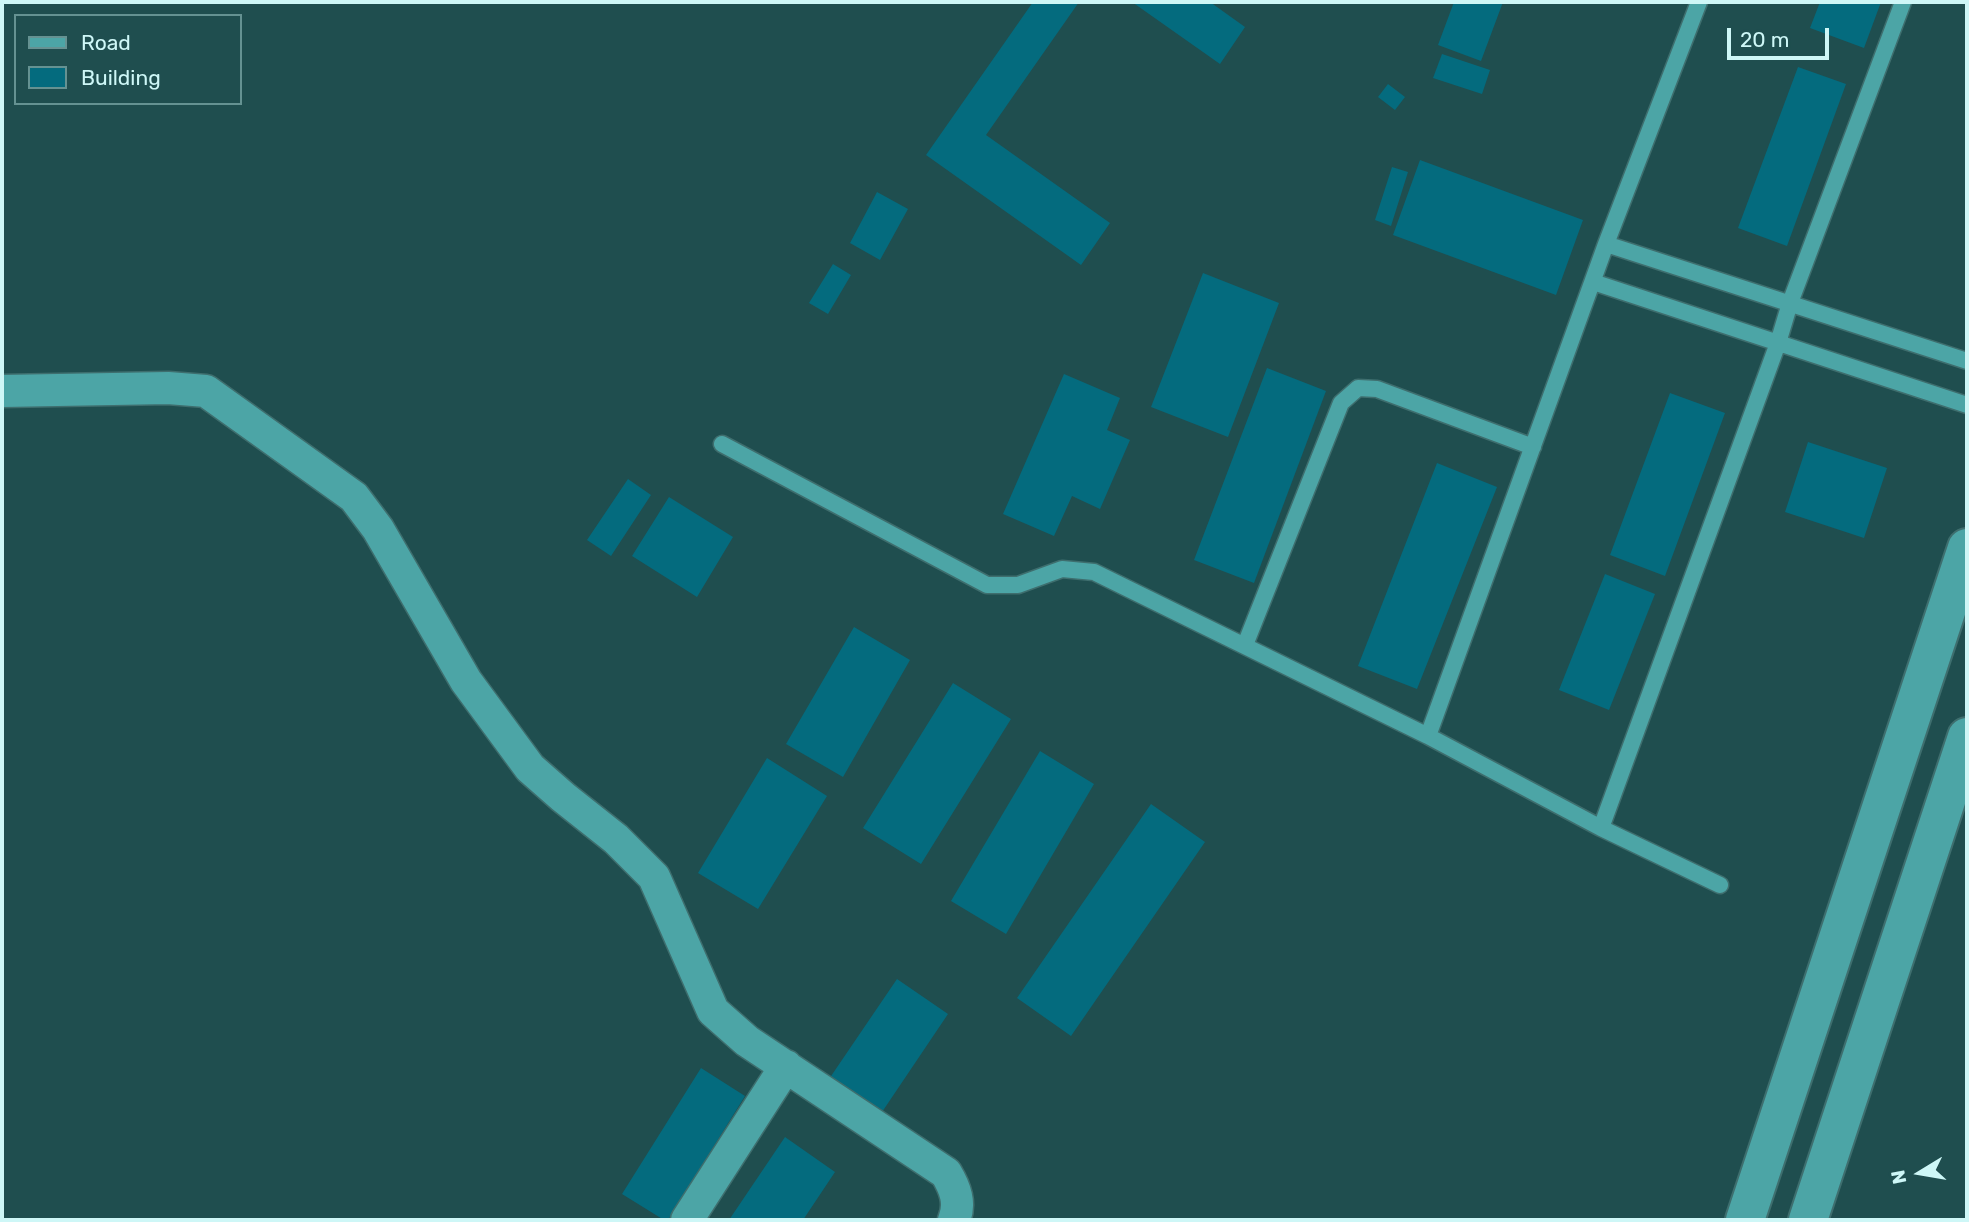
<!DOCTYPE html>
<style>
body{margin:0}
#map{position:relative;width:1969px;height:1222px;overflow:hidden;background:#1f4e4f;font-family:Rubik,sans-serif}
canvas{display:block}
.frame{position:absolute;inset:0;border:4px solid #cef7f7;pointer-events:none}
.legend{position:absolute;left:14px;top:14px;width:228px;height:91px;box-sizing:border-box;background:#1f4e4f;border:2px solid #659292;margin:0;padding:9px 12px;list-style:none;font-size:21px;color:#cef7f7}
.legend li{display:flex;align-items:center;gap:14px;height:35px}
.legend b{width:35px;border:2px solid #659292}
.north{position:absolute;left:1885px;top:1138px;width:70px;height:70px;-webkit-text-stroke:5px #1f4e4f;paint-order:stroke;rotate:259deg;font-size:19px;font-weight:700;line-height:28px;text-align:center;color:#cef7f7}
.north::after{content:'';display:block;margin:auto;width:24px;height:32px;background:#cef7f7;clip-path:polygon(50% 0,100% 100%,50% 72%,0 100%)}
.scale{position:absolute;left:1727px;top:28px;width:102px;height:32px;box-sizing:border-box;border:4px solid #cef7f7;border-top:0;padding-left:9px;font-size:21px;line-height:24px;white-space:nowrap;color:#cef7f7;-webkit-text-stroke:5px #1f4e4f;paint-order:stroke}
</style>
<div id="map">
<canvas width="1969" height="1222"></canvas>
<div class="frame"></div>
<ul class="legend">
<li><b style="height:9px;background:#4ca5a6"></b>Road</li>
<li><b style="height:19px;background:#046b7e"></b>Building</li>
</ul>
<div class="north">N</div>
<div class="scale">20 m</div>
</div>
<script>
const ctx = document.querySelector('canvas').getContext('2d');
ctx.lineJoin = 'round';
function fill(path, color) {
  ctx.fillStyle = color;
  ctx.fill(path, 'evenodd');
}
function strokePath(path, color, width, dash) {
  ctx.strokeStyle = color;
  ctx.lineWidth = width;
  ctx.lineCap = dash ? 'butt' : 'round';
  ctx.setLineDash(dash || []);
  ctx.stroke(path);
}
const building = new Path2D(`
 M1033,2H1079L986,135L1110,223L1081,265L926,155Z
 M1132,2H1210L1245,27L1220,64Z
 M1454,2H1503L1481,61L1438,45Z
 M1820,2H1881L1864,48L1810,28Z
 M1442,54L1490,70L1482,94L1433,78Z
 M1798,67L1846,84L1787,246L1738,228Z
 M1388,84L1405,97L1395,110L1378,97Z
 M1420,160L1583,220L1556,295L1393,235Z
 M1392,167L1408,172L1391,226L1375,220Z
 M877,192L908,209L880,260L850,243Z
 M833,264L851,275L828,314L809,303Z
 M1203,273L1279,303L1228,437L1151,407Z
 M1267,368L1326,391L1254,583L1194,560Z
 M1064,374L1120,398L1107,430L1130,440L1100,509L1072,496L1054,536L1003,514Z
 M1670,393L1725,413L1665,576L1610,555Z
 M1808,442L1887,468L1864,538L1785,512Z
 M1437,463L1497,487L1417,689L1358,666Z
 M628,479L651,495L611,556L587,540Z
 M669,497L733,537L697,597L632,556Z
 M1605,574L1655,594L1609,710L1559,690Z
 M854,627L910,660L843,777L786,744Z
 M953,683L1011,719L921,864L863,828Z
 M1040,751L1094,784L1006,934L951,901Z
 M767,758L827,796L758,909L698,873Z
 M1151,804L1205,842L1071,1036L1017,998Z
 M897,979L948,1014L878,1118L827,1082Z
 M701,1068L745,1096L668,1220H664L622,1194Z
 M785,1137L835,1172L803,1220H729Z`);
const lane = new Path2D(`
 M1606,244L1967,361
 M1593,282L1967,405
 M722,444L987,585H1018L1062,569L1094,572L1428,736L1601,828L1720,885
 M1245,645L1341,403L1358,388L1377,389L1533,447
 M1428,736L1606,244L1699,2
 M1601,828L1778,343L1790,303L1903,2`);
const street = new Path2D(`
 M2,391L168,388L206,391L354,497L378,529L466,681L530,768L563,797L616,839L654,877L713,1011L747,1041L946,1173C955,1188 961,1203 954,1220
 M687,1220L786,1066`);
const secondary = new Path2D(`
 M1745,1220L1967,548
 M1808,1220L1967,737`);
fill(building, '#046b7e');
strokePath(lane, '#3e6e6e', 19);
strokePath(street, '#3e6e6e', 35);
strokePath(secondary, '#3e6e6e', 42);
strokePath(lane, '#4ca5a6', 16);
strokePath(street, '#4ca5a6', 32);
strokePath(secondary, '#4ca5a6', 38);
</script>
